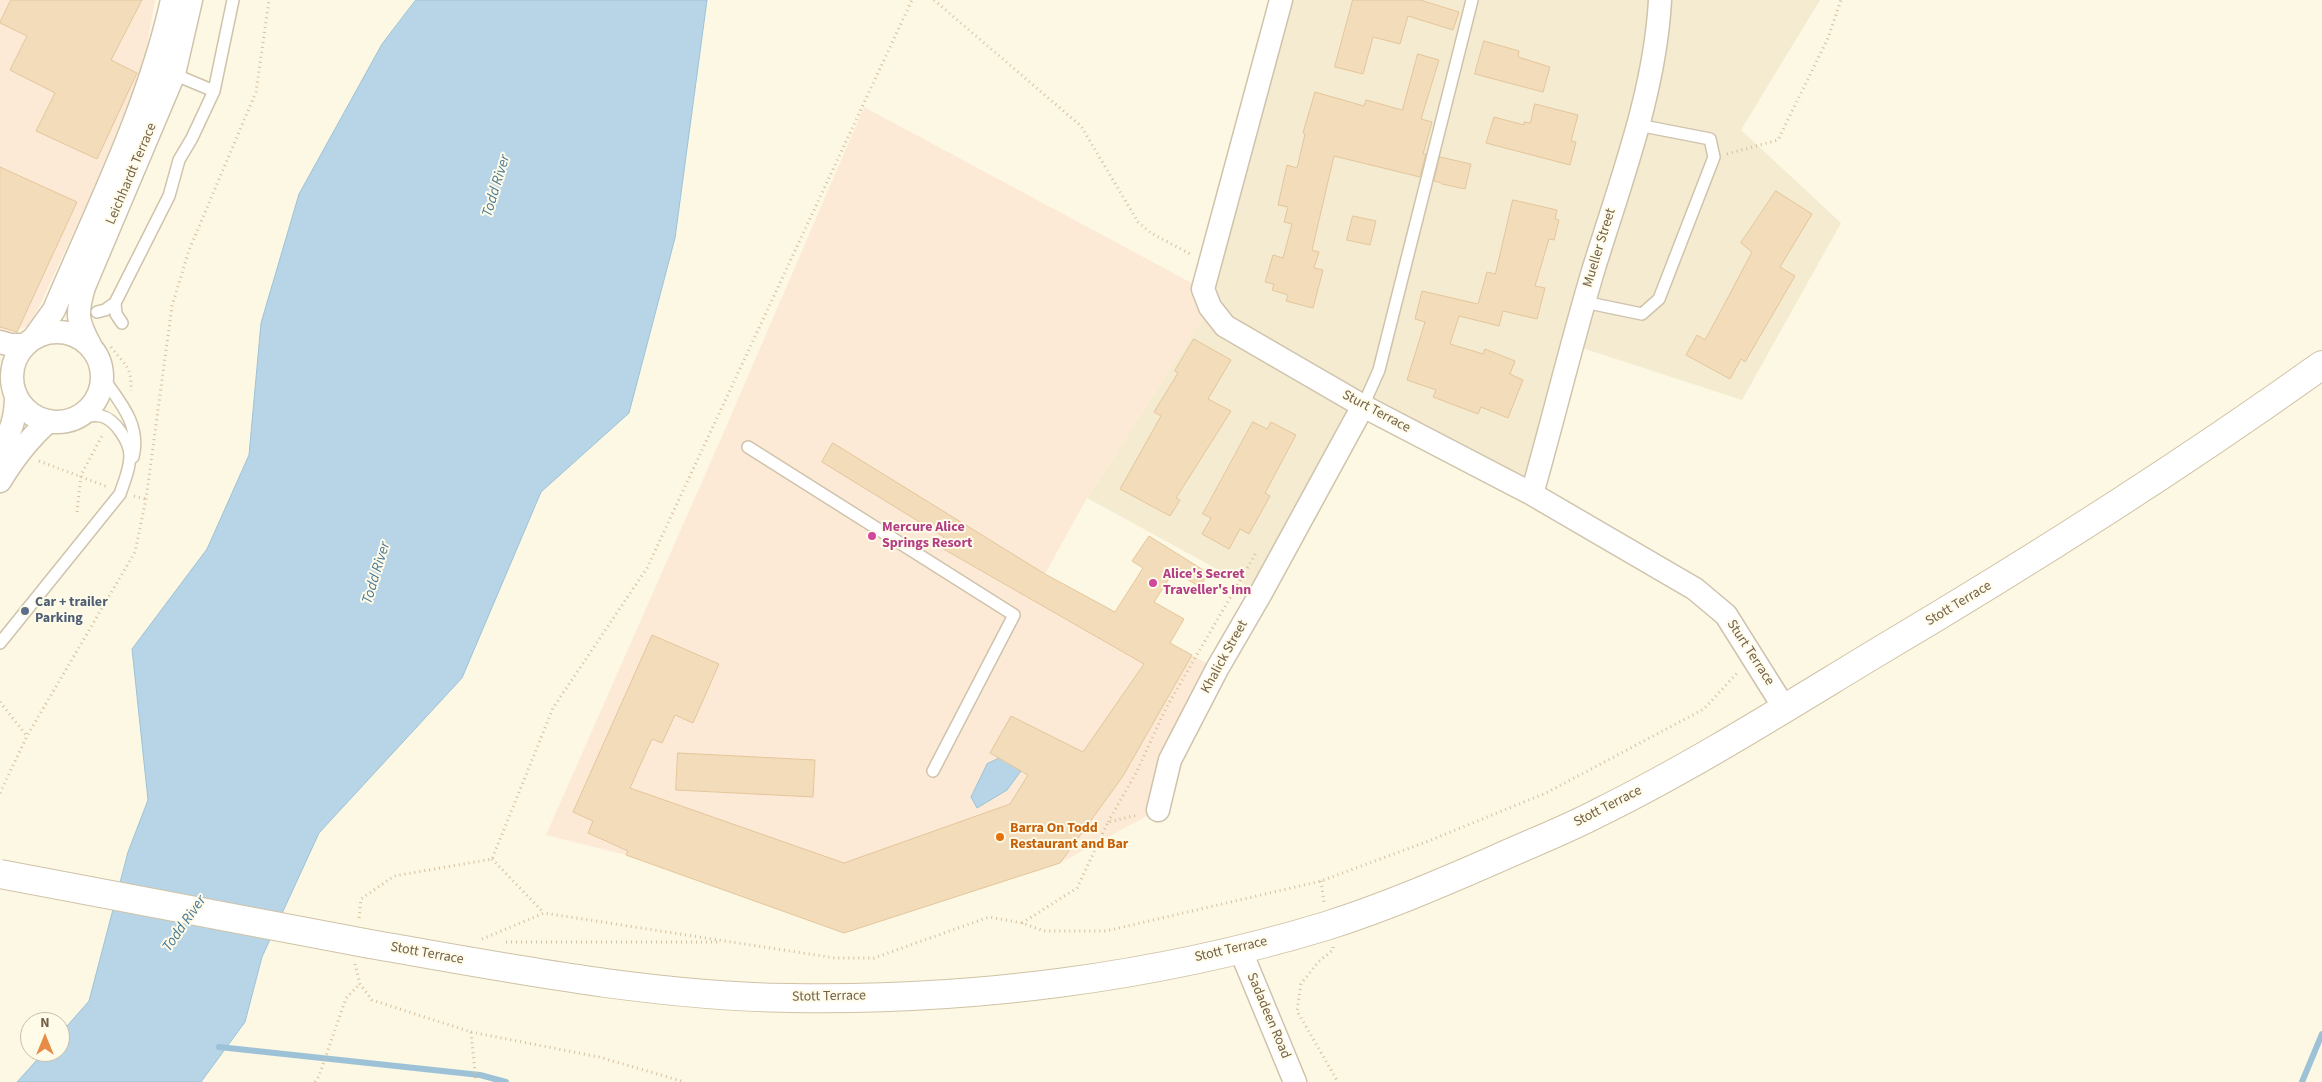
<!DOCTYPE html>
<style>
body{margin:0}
#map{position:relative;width:2322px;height:1082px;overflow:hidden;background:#fcf8e3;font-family:"Source Sans 3",sans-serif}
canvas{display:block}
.north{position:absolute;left:20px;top:1012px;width:50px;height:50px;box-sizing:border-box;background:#fffbe9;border:1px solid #c7bda9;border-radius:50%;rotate:0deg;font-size:14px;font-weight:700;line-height:20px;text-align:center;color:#746149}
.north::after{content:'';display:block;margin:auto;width:18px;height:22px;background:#e78c47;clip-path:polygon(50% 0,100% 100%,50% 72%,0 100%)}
</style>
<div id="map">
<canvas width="2322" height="1082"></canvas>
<div class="north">N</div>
</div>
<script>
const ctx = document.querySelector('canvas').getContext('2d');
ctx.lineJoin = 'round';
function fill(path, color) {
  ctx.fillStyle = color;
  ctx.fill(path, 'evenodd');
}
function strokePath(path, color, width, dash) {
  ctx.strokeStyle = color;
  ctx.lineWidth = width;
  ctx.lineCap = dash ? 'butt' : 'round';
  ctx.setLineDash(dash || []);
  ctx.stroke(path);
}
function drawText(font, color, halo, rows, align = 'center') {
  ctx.font = font + ' "Source Sans 3",sans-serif';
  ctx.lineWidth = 4;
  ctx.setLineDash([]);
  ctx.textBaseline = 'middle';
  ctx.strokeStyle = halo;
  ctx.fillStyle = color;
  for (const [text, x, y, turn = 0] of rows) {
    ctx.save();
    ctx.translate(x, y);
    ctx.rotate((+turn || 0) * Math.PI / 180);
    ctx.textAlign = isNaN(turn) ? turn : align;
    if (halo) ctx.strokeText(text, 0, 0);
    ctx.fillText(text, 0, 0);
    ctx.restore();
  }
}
const residential = new Path2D(`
 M1281,0H1820L1741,130L1841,223L1742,400L1573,345L1532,494L1363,406L1261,593L1087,498L1210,307Z`);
const commercial = new Path2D(`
 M0,0H155L143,68L86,206L30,326L0,335Z
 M864,107L1203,289L1210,307L1087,498L1045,574L1217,669L1158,810L1060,863L844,933L626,855L546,835L723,434Z`);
const water = new Path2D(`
 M416,0H707L675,238L629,413L541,492L462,678L319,833L262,957L245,1022L201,1082H17L44,1052H60V1034L89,1001L128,852L148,800L132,649L207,549L249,455L261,323L299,194L382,44Z
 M1000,758L1021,771L1007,790L977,808L971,797L987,764Z`);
const stream = new Path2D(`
 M219,1047L480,1075L506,1082
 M2302,1082L2322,1034`);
const building = new Path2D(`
 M11,0H142L111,60L137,73L97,159L36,131L55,93L10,70L27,36L0,23Z
 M1353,0H1420L1459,12L1453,30L1408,16L1400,44L1373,37L1363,74L1335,67Z
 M1484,41L1519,51L1518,57L1550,67L1543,92L1475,74Z
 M1418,54L1439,60L1421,119L1432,122L1423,154H1426L1420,177L1334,156L1312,250L1319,252L1314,268L1323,270L1313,308L1286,301L1288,295L1272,290L1274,284L1265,282L1273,255L1283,258L1292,224L1284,222L1288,207L1278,205L1287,165L1297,168L1305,134L1303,133L1315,92L1364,106L1366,100L1402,110Z
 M1535,104L1578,115L1571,141L1576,142L1570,165L1486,143L1494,117L1524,125V122L1530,123Z
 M1440,157L1471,164L1465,189L1442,184V183L1434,181Z
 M0,167L77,202L17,332L0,327Z
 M1776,191L1812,214L1780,267L1795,276L1745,362L1741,359L1730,379L1686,355L1697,335L1705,340L1724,305L1752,252L1741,243Z
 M1513,200L1557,210L1555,219L1559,220L1554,240L1549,239L1535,286L1545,288L1537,319L1503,311L1499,326L1459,316L1450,344L1483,354L1485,349L1515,361L1510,374L1523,380L1508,418L1481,407L1478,414L1433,397L1436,390L1407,380L1425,322L1415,319L1422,291L1478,304L1487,272L1495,274Z
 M1353,216L1376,221L1370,245L1347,240Z
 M1194,339L1231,360L1208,399L1231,411L1176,498L1180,500L1170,516L1120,489L1161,416L1154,412L1178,373L1175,371Z
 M1253,422L1267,429L1271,422L1296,435L1265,493L1270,496L1249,534L1240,529L1229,549L1202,534L1211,518L1203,514Z
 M833,443L1045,574L1115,612L1143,568L1132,561L1149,536L1208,573L1200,587L1174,571L1154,602L1184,619L1170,643L1192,655L1123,776L1060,863L844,933L626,855L628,851L588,833L593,821L573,812L652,635L719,664L693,723L675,715L662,743L652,739L630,788L844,863L1010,804L1028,775L990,753L1011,716L1083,752L1144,664L940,547L944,537L822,462Z
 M678,753L815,760L813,797L676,790Z`);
const path = new Path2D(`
 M934,0L1081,126L1138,222L1151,233L1192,255
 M1727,154L1778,140L1828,38L1841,0
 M111,347C125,366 132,365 131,391
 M39,461L108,487
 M134,496L146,499
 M77,512L81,475L103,434
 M0,702L27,736
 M0,793L27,736L135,552L146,499L172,306L189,250L256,92L269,0
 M1108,822L1136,773L1166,708L1256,553
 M492,859L544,913
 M1321,881L1324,902
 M359,918L361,899L394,876L492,859L553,708L647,568L912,0
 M1022,923L1077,888L1108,822L1138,815
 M482,939L544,913L835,958H874L989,917L1022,923L1044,931H1106L1321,881L1426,842L1546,793L1704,709L1738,672
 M506,942H717
 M1333,947V950L1318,962L1301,984L1297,1011L1338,1082
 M355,964L360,984L372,1000L471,1032L476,1082
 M471,1032L599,1057L685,1082
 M315,1082L319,1076L346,998L360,984`);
const lane = new Path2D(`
 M171,73L214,91
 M1584,302L1642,314L1659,299L1714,157L1710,139L1638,125
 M97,312L105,310L115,303
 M122,323L116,314L115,303L169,196L179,160L192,138L214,91L233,0
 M103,378C120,402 141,425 133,457
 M1363,406L1379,370L1472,0
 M748,447L1014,615L933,771
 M0,643L120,494C124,482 130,469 130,456C130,442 115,419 101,416C92,414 83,417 74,419`);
const street = new Path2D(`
 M1281,0L1203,289L1210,307L1225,326L1363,406L1532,494L1695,589L1726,615L1785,709
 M12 377a45 45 0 1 1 90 0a45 45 0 1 1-90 0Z
 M34,338L54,310C97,208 148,108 172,0
 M0,342L11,345H25
 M90,345C77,321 76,314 84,287L174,74L191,0
 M0,449C12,430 16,417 16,395
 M0,481C14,458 28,439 49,421
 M1532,494C1553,420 1571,345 1593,271C1620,183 1655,93 1660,0
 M1158,810L1170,760L1217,669L1261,593L1363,406
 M1240,949L1295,1082`);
const secondary = new Path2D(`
 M370,944C509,968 649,996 791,998C969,1001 1155,978 1326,926C1383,908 1439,884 1494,860C1529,844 1566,830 1600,812C1695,765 1785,708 1876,653C2028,563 2178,468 2322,365`);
const secondaryBridge = new Path2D(`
 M0,874L370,944`);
const markers = [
 [872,536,5,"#d1479c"],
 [1153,583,5,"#d1479c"],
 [25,611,5,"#5c6f8a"],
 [1000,837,5,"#e8710a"]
];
const streetNames = [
 ["Leichhardt Terrace",132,174,-67],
 ["Mueller Street",1600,248,-73],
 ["Sturt Terrace",1376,412,28],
 ["Stott Terrace",1959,604,-31],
 ["Sturt Terrace",1750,653,57],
 ["Khalick Street",1225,657,-61],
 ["Stott Terrace",1608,807,-27],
 ["Stott Terrace",1231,950,-13],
 ["Stott Terrace",427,954,10],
 ["Stott Terrace",829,997,-1],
 ["Sadadeen Road",1268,1016,67]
];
const hotelNames = [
 ["Mercure Alice",882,528],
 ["Springs Resort",882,544],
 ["Alice's Secret",1163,575],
 ["Traveller's Inn",1163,591]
];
const serviceNames = [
 ["Car + trailer",35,603],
 ["Parking",35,619]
];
const foodNames = [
 ["Barra On Todd",1010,829],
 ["Restaurant and Bar",1010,845]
];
const waterNames = [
 ["Todd River",497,186,-73],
 ["Todd River",377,573,-73],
 ["Todd River",185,924,-55]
];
fill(residential, '#f4ebd1');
fill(commercial, '#fdead6');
fill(water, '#b7d5e6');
strokePath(water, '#9dc2d7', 1);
strokePath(stream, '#9dc2d7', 6);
fill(building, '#f2dcba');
strokePath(building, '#e4c69b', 1);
strokePath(lane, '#cfc3ac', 14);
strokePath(street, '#cfc3ac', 25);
strokePath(secondary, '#d0c2a7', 30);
strokePath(path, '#d6bf9e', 3, [1, 4]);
strokePath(lane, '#fff', 11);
strokePath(street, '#fff', 22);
strokePath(secondary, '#fff', 28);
strokePath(secondaryBridge, '#d0c2a7', 30, []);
strokePath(secondaryBridge, '#fff', 28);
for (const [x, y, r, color] of markers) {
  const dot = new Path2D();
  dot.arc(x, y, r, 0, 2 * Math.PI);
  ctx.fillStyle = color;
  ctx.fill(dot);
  strokePath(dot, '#fffbe9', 2);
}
drawText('14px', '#746149', '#fffbe9', streetNames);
drawText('bold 14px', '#b23c85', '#fffbe9', hotelNames, 'left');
drawText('bold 14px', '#4e5e75', '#fffbe9', serviceNames, 'left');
drawText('bold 14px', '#c56008', '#fffbe9', foodNames, 'left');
drawText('italic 15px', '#487996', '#fffbe9', waterNames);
</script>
